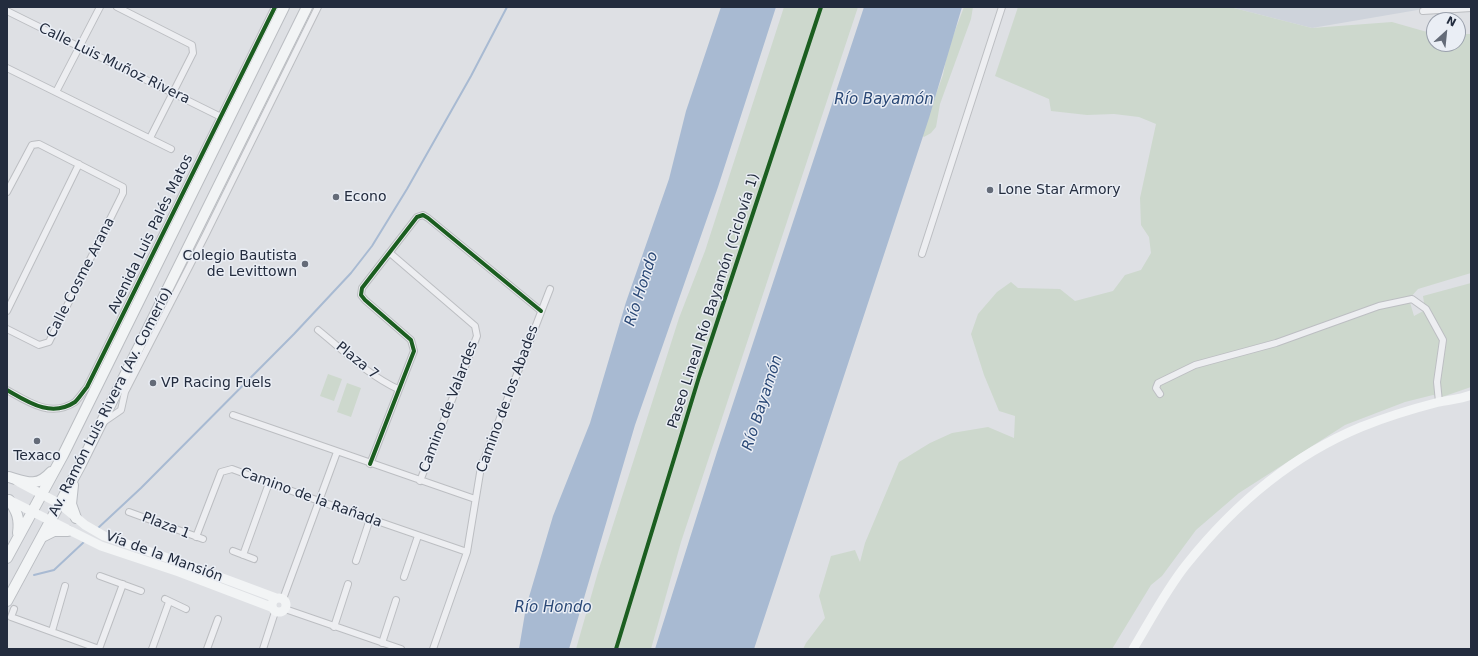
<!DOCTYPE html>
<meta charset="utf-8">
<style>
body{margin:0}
#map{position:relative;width:1478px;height:656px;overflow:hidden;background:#dee0e4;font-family:"DejaVu Sans",sans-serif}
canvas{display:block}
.frame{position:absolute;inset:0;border:8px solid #232c3e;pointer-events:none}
.north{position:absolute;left:1426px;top:12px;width:40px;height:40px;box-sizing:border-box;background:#eaeef5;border:1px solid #9aa0ac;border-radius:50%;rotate:27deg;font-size:11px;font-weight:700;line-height:16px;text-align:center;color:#232c3e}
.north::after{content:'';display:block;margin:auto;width:14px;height:18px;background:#646b78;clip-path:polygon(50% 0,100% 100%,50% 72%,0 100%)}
</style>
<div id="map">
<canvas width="1478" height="656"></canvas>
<div class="frame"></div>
<div class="north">N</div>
</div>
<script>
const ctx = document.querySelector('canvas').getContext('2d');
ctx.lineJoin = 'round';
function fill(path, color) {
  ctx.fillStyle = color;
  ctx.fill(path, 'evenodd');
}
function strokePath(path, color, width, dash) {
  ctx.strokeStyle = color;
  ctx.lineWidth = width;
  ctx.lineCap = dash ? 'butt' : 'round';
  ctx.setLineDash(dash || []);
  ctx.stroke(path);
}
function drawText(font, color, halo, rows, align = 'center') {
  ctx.font = font + ' "DejaVu Sans",sans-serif';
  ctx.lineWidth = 3;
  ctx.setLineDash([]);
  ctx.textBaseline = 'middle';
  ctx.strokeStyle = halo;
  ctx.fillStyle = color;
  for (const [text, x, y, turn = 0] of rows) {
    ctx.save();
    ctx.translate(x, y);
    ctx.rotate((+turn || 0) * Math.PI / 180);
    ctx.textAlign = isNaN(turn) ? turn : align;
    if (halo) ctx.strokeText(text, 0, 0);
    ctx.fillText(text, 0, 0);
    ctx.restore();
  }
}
const built = new Path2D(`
 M1230,7H1435L1312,28Z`);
const green = new Path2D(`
 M784,7H858L681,542L651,649H576L598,572L679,318L705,251Z
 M964,7H973L971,19L940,104L936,127L931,133L924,137L921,135L943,75L948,49Z
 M1018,7H1230L1312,28L1392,22L1434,34V44H1458V34H1471V273L1418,289L1409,299L1414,316L1425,310L1423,296L1471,283V387L1442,397L1433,395L1405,402L1345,425L1239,493L1196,530L1162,576L1151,585L1112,649H803L806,643L825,618L819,596L831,556L855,550L860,562L865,543L899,462L930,443L952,433L988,427L1014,438L1015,416L999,411L984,375L971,334L978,314L997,292L1011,282L1018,288L1060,289L1075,301L1113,291L1125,275L1141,270L1151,253L1149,237L1141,225L1140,198L1156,124L1139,117L1114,114L1087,115L1051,111L1049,99L995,76Z
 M328,374L342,379L334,401L320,396Z
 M347,383L361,388L351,417L337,412Z`);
const water = new Path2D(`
 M721,7H776L718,187L635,425L569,649H519L526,607L553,516L590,423L626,302L669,179L686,111Z
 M864,7H962L929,118L754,649H655L717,452Z`);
const stream = new Path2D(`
 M97,529L141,488L294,334L351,273L372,246L407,189L471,76L507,7
 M34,575L54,570L85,541`);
const street = new Path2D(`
 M117,7L192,45L193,53L150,138
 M7,11L221,117
 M1423,11L1471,8
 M7,68L171,149
 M56,92L100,7
 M7,192L32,145L39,144L123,187V193L49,342L39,345L7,329
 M390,253L475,326L477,336L420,481
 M922,254L1002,7
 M7,311L79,164
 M318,330C344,351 368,375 398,389
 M7,390C28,402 51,418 75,402C79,398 83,392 87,387L275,7
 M1160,394L1156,388L1158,383L1195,365L1276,343L1379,306L1412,299L1426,309L1443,340L1437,382L1439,402
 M233,415L475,499
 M105,421L121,410L125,392L205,236L318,7
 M370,464L414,351L411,340L365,300L361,295L362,288L417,217L423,215L428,218L541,311
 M129,512L203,539
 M196,537L221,472L232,469L319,501L467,552
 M233,551L254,559
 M243,555L269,483
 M356,561L370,519
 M100,576L141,591
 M404,577L418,536
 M165,599L186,609
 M283,599L337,452
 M14,609L11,617L99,649
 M285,609L401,649
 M334,627L348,584
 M52,631L65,586
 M382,643L396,600
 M99,649L123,584
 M152,649L169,602
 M207,649L218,619
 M263,649L275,612
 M433,649L467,552L481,467L550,289`);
const secondary = new Path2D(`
 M17,481L60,504L85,525L104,536L185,564L276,598
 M9,500L101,546L179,572L271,607
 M272 605a7 7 0 1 1 14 0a7 7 0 1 1-14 0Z
 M1133,649C1150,621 1166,590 1186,565C1233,506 1291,456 1361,427C1386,417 1412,409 1439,402C1449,400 1461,399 1471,395`);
const primary = new Path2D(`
 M9,477C26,482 37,488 51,472
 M73,485L71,504L76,518
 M9,500C17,511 20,519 18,533
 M42,537L54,531H68
 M7,558L63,455L284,7
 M7,601L80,466L307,7`);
const cycleway = new Path2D(`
 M7,390C28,402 51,418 75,402C79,398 83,392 87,387L275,7
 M370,464L414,351L411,340L365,300L361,295L362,288L417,217L423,215L428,218L541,311
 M616,649L699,377L821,7`);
const markers = [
 [990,190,4,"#646b78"],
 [336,197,4,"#646b78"],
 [305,264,4,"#646b78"],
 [153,383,4,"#646b78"],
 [37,441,4,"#646b78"]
];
const streetNames = [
 ["Calle Luis Muñoz Rivera",114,64,26],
 ["Avenida Luis Palés Matos",151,234,-64],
 ["Calle Cosme Arana",81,278,-63],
 ["Paseo Lineal Río Bayamón (Ciclovía 1)",714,301,-72],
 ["Plaza 7",357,361,39],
 ["Camino de los Abades",508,399,-70],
 ["Av. Ramón Luis Rivera (Av. Comerío)",111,402,-63],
 ["Camino de Valardes",449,407,-69],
 ["Camino de la Rañada",311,498,20],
 ["Plaza 1",166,526,21],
 ["Vía de la Mansión",164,557,20]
];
const poiNames = [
 ["Lone Star Armory",998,190],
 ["Econo",344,197],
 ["Colegio Bautista",297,256,"right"],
 ["de Levittown",297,272,"right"],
 ["VP Racing Fuels",161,383],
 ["Texaco",37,456,"center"]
];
const waterNames = [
 ["Río Bayamón",884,100],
 ["Río Hondo",642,289,-72],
 ["Río Bayamón",763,403,-72],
 ["Río Hondo",553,608]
];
fill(built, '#ced3db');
fill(green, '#cdd8cd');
fill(water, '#a8bad2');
strokePath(stream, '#a8bad2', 2);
strokePath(street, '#bcbec2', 8);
strokePath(primary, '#babdc2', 12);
strokePath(street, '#edeef1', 6);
strokePath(secondary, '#f2f4f5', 9);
strokePath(primary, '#f2f4f5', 10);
strokePath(cycleway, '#1b5e20', 4);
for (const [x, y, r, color] of markers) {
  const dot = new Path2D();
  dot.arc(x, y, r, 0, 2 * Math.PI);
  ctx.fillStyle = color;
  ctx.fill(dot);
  strokePath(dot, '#eaeef5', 1.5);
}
drawText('14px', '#232c3e', '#eaeef5', streetNames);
drawText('14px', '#232c3e', '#eaeef5', poiNames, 'left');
drawText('italic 15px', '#2a4876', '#eaeef5', waterNames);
</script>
